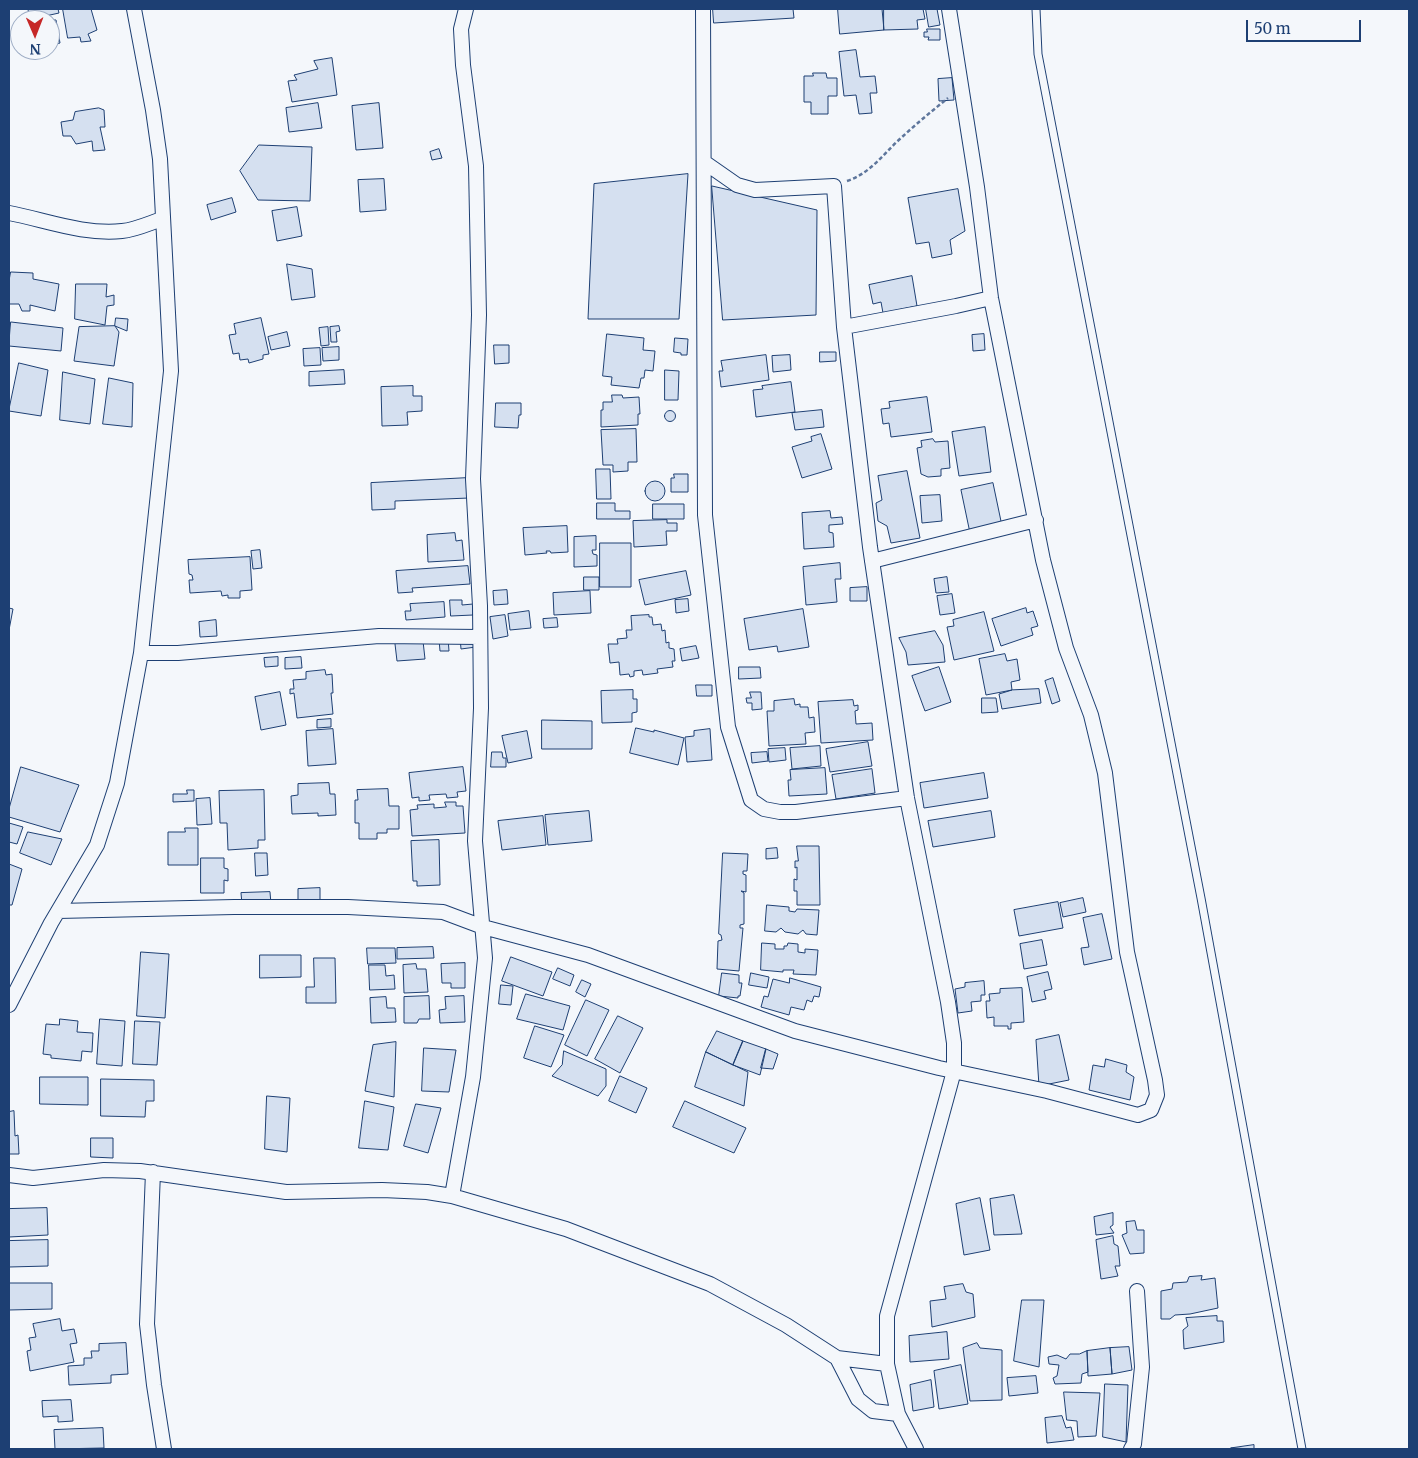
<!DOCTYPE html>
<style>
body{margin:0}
#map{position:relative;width:1418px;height:1458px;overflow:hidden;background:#f4f7fb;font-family:Merriweather,serif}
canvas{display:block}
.frame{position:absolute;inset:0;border:10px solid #1d3f73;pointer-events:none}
.north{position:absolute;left:10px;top:10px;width:50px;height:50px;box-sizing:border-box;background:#f4f7fb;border:1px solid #9eadc5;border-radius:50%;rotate:179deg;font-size:14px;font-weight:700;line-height:20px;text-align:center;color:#1d3f73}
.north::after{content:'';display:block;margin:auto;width:18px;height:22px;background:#c62828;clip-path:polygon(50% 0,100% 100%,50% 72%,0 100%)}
.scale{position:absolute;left:1246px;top:20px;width:115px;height:22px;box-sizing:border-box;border:2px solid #1d3f73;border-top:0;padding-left:6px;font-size:15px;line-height:18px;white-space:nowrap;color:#1d3f73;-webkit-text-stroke:4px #f4f7fb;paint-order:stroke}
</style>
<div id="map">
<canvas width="1418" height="1458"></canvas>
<div class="frame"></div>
<div class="north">N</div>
<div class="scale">50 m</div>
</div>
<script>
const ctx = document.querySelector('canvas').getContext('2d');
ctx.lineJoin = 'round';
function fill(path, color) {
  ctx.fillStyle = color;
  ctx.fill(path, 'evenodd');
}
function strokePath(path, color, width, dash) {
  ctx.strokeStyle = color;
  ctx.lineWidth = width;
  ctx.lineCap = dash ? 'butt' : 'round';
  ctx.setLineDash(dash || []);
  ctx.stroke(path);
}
const building = new Path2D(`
 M28,9H58L59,13L32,19Z
 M63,9H91L97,30L88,34L91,41L81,42L80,37L68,38Z
 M713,9H793L794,18L714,23Z
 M838,9H882L884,30L840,34Z
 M884,9H923L925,19L917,20L918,29L884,30Z
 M926,9H937L940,25L929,27Z
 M50,20H56L60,43L50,46Z
 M927,29H940V40H928L929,37H924V32H927Z
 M20,36V50H27L20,54L16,37Z
 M856,50L860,77L875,76L877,93H870L872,113L859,114L856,95L844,96L839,52Z
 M332,58L337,95L292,102L288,81L297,80L294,75L318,69L314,61Z
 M813,73H826L827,78H837V96H828V114H811V102H804V76H813Z
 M952,78L954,100L939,101L938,79Z
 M318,103L322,128L289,132L286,108Z
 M379,103L383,148L356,150L352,106Z
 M99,108L104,110L105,127H100L105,150L93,151L92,141L76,144L71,136H63L61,122L73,120L75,112Z
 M259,145L312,147L310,201L258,200L240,171Z
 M439,149L442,158L432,160L430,152Z
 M688,174L679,319H588L594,184Z
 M384,179L386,210L360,212L358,180Z
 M712,186L817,210L816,315L723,320Z
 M958,189L965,231L950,240L952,254L932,258L929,242L916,244L908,198Z
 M232,198L236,212L211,220L207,205Z
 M297,207L302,236L277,241L272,211Z
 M287,264L312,269L315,297L292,300Z
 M11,272L33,273V279L59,284L55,311L30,305V311H22L19,304H9V281Z
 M912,276L917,306L883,313L881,302L873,304L869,285Z
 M76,284H107L106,297L114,295V305L107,306L105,325L75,319Z
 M116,318L128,319L127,331L115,326Z
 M261,318L269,354L263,355V359L249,363L248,359L240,360L239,353L233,354L229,335L236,334L234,324Z
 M11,322L63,328L61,351L9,346Z
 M115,326L119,332L114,366L74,361L79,327Z
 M339,326L340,331L336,332L337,342H331L330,327Z
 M328,327L329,345L321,346L319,328Z
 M287,332L290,346L271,350L268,337Z
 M607,334L644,338L643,350L655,351L653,371L645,370L644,378H641L639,388L611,385L612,377L603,376Z
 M984,334L985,350L973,351L972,335Z
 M675,338L688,339L687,355H681V353L674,352Z
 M494,345H509V363L495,364Z
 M339,347V360L323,361L322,348Z
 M320,348L321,365L304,366L303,349Z
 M820,352H836V361L820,362Z
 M766,355L769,380L721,387L719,371H723L721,361Z
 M790,355L791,370L773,372L772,356Z
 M19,363L48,370L41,416L9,411Z
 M344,370L345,384L309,386V372Z
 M665,370L679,371L678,400H665Z
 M63,372L95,379L90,424L60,420Z
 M109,378L133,383L132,427L103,424Z
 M791,382L795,412L756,417L753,390L763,389L762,386Z
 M413,386V396H422V411L407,412L408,425L382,426L381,387Z
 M612,395H622L623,398L639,397L640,414H638V425L601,427V410H603V402H612Z
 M927,397L932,432L891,437L889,423L883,424L881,409L890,408L889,402Z
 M496,403H521V415H519L518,428L495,427Z
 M822,410L824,427L795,430L792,413Z
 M664.5 416a5.5 5.5 0 1 1 11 0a5.5 5.5 0 1 1-11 0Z
 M985,427L991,472L959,476L952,432Z
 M636,429L637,462H628V471L613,472V465H603L601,430Z
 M821,434L832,469L802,478L792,447L812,441L811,437Z
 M933,439L935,442L948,441L950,468L941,469V476L928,477L921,474L917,448L922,447L921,441Z
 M596,469H610L611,499H597Z
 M907,471L920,538L891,543L887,526L878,521L876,503L882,500L878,476Z
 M674,474H688V492H671V478H674Z
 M468,478L469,498L395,501V509L372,510L371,483Z
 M645 491a10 10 0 1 1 20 0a10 10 0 1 1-20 0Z
 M993,483L1002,526L970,533L961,490Z
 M940,495L942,521L922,523L920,496Z
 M597,503H615V511H630V519H597Z
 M653,504H684V519H653Z
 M830,511L831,518L842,517L843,524L829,525V532L833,533L834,547L804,549L802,513Z
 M667,520V523H677V531H666L667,545L634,547L633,521Z
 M567,526L568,552L551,553L550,551H546L547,553L525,555L523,528Z
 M455,533L456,541L462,540L464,560L428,562L427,535Z
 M596,536V550H592L593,554L597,555V566L574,567V537Z
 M600,543H631V587H600Z
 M260,550L262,568L253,569L251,551Z
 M250,557L252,590L240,591V598H228V595L222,596L221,591L190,593L189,580H193L192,575L189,574L188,560Z
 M840,563L841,579H835L837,602L806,605L803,567Z
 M468,566L470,584L412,588L413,592L398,593L396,571Z
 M686,571L691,595L645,605L639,580Z
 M584,577H599V590H584Z
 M947,577L949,592L936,593L934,579Z
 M867,587V601H850V588Z
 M507,590L508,604L494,605L493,591Z
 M590,591L591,613L554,615L553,593Z
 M952,594L955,613L940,615L937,596Z
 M688,599L689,611L676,613L675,600Z
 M450,600H462V605L473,604V615L451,616Z
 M444,602L445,617L406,620L405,611H411L410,604Z
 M9,608L13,609L9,630Z
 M1026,608L1027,613L1033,611L1038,626L1031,628L1033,635L1001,646L992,619Z
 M803,609L809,647L778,652L777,646L749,650L744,619Z
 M529,611L531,628L510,630L508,614Z
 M984,612L994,651L954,660L947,627L954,626L953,620Z
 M505,615L508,636L493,639L490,617Z
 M649,615V617H652L653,625L661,624L662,631L665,630L666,643L669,642V648L674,649L675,661H672L673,667L657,669L658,673L643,675L642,670L634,671V676L630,677L629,674L620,675L619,662L610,663L608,644H618L617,639L627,638L626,630H632L631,616Z
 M557,618L558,627L544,628L543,619Z
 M216,620L217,636L200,637L199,622Z
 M935,631L943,645L945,662L908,665L906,652L899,638Z
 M475,636L476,647L461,649L460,637Z
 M448,638L449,651H440L439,639Z
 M423,641L425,659L397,661L395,644Z
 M696,646L699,658L682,661L680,649Z
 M1005,654L1007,661L1017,659L1020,680L1011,682L1012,690L986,695L979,659Z
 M278,657V666L265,667L264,658Z
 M301,657L302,668L285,669V658Z
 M739,667H760L761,678L739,679Z
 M939,667L951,702L925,711L912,676Z
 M325,670L326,675L332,674L333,693H331L333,714L297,718L294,693L290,694V689H294L293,680L306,679V672Z
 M1053,678L1060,701L1052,704L1045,681Z
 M696,685H712V696H697Z
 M1039,689L1041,703L1002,709L999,694L1012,690Z
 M633,690V699H637V712L632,713V722L602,723L601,691Z
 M280,692L286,725L261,730L255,697Z
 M750,692H761L762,709L752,710V703H747L746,698H751Z
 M982,698H996L998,712L982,713Z
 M794,699L795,705L800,704V707H808L809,718L814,717L815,732L805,733L806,744L769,746L767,711H774V701Z
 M853,700L854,706L858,705V710L855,711L856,724L872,723L873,740L821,743L818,702Z
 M331,719V727L317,728V720Z
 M542,720L592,721V749H542Z
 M636,728L654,732V730L684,738L678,765L630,753Z
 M333,729L336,764L308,766L306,731Z
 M710,729L712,760L687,762L685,737L694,736V731Z
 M527,731L532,758L508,763L502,736Z
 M868,742L872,766L830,772L826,749Z
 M820,746L821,766L792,769L790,748Z
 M785,748L786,760L769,762L768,749Z
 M492,752H502L503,758H506V767H491Z
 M767,752L768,761L752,763L751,753Z
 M21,767L79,785L60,832L9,817V809Z
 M463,767L466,791L457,792L458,797L447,798L446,794L429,795L430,800L419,801V797L412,798L409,773Z
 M825,768L827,794L789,796L788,780H791L790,770Z
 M872,769L875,793L836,799L832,775Z
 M984,773L988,798L924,808L920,783Z
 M329,783L330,794H335L336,815L318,816V813L292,814L291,796L298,795V784Z
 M388,789L389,806H399V829H387V833H377V839H359V823H355V800H358L357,790Z
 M187,790H194V801L173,802V794H187Z
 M264,790L265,840H258V848L228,850L227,823H220L219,791Z
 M210,798L212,824L197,825L196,799Z
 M445,802H456V806H463L465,833L412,836L410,810L418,809L417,805L434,804V808L446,807Z
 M589,811L592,841L548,845L545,815Z
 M991,811L995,837L933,847L928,821Z
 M543,816L546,845L502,850L498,821Z
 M9,823L23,827L17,844L9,842Z
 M185,828H198V865H168V832H185Z
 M28,832L62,839L51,865L20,853Z
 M439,840L440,885L417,886V881H413L411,841Z
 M797,846H819L820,905H797V891H794V879L797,880V867L795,868V861H798Z
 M777,848L778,858L766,859V849Z
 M255,853H267L268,875L256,876Z
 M723,853L748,854L747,871H743V874L746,875V892L741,891L744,893V924L740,925V928H743L739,971L717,969L718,941L722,940L721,935L719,934Z
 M201,858H224V868L228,869V881L224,880V893H201Z
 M9,864L22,869L12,905H9Z
 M320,888V904H298V889Z
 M270,892L271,904H242L241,893Z
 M1083,898L1086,912L1063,917L1060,903Z
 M1058,902L1063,928L1019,936L1014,910Z
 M767,905L789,907V911L795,912L797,909L819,910L817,935L806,934L803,930L798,934L785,932L781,928L776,932L765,931Z
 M1102,914L1112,959L1084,965L1081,948L1089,947L1083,918Z
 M1042,940L1047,965L1024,969L1020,944Z
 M762,943L775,944V949H784V946H787L788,943L798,944V952L805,953V949L818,950L816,975L793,974L794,970H783V972L761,970Z
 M433,947L434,958L397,959V948Z
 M367,948H395L396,963L368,964Z
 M141,952L169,954L165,1018L137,1016Z
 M260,955H301V977L260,978Z
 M511,957L552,972L543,996L502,981Z
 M314,958H335L336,1003H306V987H314Z
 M465,963V988H451V983H442L441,964Z
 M416,964L417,969H426L428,992L404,993L403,965Z
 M369,965H385L386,976L394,975L395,989L370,990Z
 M558,968L574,975L570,986L553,979Z
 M1048,972L1052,989L1044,991L1046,999L1032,1002L1027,977Z
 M722,973L739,975V983H742L740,996H738V998L719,996Z
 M751,973L769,977L767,988L749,985Z
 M790,978L821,987L819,997L814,996L812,1002L807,1000L804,1010L791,1007L789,1015L761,1007L764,996L768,997L773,979L789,983Z
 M582,980L591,984L585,997L576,992Z
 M984,981L985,995H981V1001L971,1002L972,1011L958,1013L955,989L965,987V983Z
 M501,985L513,986L511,1005L499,1004Z
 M1022,988L1024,1022L1011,1023V1029H1008V1026H994V1017L987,1018L986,1001H990L989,994L1000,993V989Z
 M526,994L570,1006L563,1030L517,1019Z
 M429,996L430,1019H419L417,1023H404V997Z
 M464,996L465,1022L440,1023L439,1010L446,1009L445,997Z
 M386,997L387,1008H395L396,1022L371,1023L370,998Z
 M586,1000L609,1010L587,1056L565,1045Z
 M618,1016L643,1028L620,1073L595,1059Z
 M60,1019L78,1021L77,1032L93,1033L92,1052L82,1051L81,1061L51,1058V1055L43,1054L46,1024L59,1025Z
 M100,1019L125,1021L122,1066L97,1064Z
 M135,1021L160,1022L157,1065L133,1064Z
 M535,1026L564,1035L551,1067L524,1058Z
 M717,1031L743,1041L733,1065L706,1052Z
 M1059,1035L1069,1080L1039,1086L1036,1040Z
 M743,1041L766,1049L760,1075L733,1065Z
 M396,1042L394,1097L365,1091L373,1045Z
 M424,1048L456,1050L449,1092L422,1091Z
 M766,1049L778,1054L773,1069L761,1068Z
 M564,1051L606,1069V1086L598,1096L552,1076L562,1065Z
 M706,1052L748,1072L744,1106L695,1087Z
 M1106,1059L1127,1065L1126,1072L1134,1077L1130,1100L1089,1090L1093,1065L1104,1067Z
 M620,1076L647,1088L636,1113L609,1101Z
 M40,1077H88V1105L40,1104Z
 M101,1079L154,1080V1101H146L145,1117L101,1116Z
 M267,1096L290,1098L287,1152L265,1149Z
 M365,1101L394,1107L388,1150L359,1148Z
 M685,1101L746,1128L734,1153L673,1127Z
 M416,1104L441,1108L428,1153L404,1146Z
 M14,1111L15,1136L18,1135L19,1154H9V1112Z
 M91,1138H113V1158L91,1157Z
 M1014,1195L1022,1234L994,1235L990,1199Z
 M980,1198L990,1250L964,1255L956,1204Z
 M47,1208L48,1235L9,1237V1209Z
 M1113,1213V1225L1110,1227L1114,1233L1096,1235L1094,1217Z
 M1135,1221L1137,1230H1144V1253L1130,1254L1122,1235L1127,1233L1126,1222Z
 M1113,1236L1114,1244L1118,1246L1120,1266H1115L1118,1276L1101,1279L1096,1240Z
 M48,1240V1266L9,1267V1241Z
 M1202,1276L1201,1280L1215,1278L1218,1308L1190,1314L1175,1315L1170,1319H1161V1291L1172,1289L1173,1283L1187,1282L1189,1277Z
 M9,1283H52V1309L9,1310Z
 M963,1284L966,1292L973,1294L975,1317L932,1327L930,1301L946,1299L944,1287Z
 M1022,1300H1044L1039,1367L1014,1361Z
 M1217,1316V1321H1223L1224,1342L1184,1349L1183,1330L1188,1326L1186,1318Z
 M60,1319L62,1331L74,1329L77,1343L70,1344L74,1362L30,1371L27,1351L31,1350L29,1338L36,1337L33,1324Z
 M947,1332L949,1359L910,1362L909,1336Z
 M126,1343L128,1374L111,1375V1383L69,1385L68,1366L84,1365V1358H92L91,1351H99V1344Z
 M977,1343L980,1348L1002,1350V1400L970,1401L963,1348Z
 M1129,1347L1132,1370L1112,1374L1110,1348Z
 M1110,1348L1112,1374L1088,1376L1087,1351Z
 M1087,1351L1088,1372L1082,1374L1081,1383L1055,1384L1053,1378L1057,1376L1059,1365L1049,1364L1048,1357L1057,1355L1066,1359L1070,1354H1079Z
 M961,1365L968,1404L939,1409L934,1371Z
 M1036,1376L1038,1393L1009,1396L1007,1378Z
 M931,1380L934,1407L913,1411L910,1385Z
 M1105,1384L1128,1385L1126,1442L1103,1437Z
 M1064,1392L1100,1393L1096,1436L1078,1437L1077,1421L1067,1420Z
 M71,1400L73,1421L58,1422V1416L43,1417L42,1401Z
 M1062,1416L1066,1428L1071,1427L1074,1440L1047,1443L1045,1418Z
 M103,1428L104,1448L55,1449L54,1430Z
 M1254,1445V1449L1231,1448Z`);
const path = new Path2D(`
 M847,181C871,173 883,154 901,138C916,124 932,111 948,98`);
const lane = new Path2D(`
 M1036,9L1038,54L1201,898L1302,1449`);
const street = new Path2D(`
 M703,9L705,515L728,727L751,800L764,809L780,812H796L907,798
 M704,162L737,185L755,190L834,186L844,327L870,547L907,798L948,1002L954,1043V1071L887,1316V1364L898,1414L916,1449
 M9,213C46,220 83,235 122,231C135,230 150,223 162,219
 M844,327L956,306L991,298
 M872,561L1036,520
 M141,653H178L379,636L480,637
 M58,911L234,907H348L443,912L483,927L588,955L795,1031L939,1068L1047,1091L1138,1115L1151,1110L1157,1095L1155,1080L1127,952L1105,773L1091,715L1066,648L1043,560L991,298L977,187L949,9
 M9,1005L51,923L97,845L117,783L141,653L171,371L160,159L153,110L134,9
 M153,1172L147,1324L154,1385L164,1449
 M9,1175L33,1178L104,1170L140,1171L286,1192L382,1190L427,1192L452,1196L473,1077L485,958L475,841L481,708L480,606L473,479L479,315L476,166L463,65L461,29L466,9
 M452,1196L566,1229L710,1284L786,1325L837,1358L887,1364
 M837,1358L858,1399L873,1411L898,1414
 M1131,1449L1134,1444L1142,1367L1137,1291`);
fill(building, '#d5e0f0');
strokePath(building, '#1d3f73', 1);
strokePath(lane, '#1d3f73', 9);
strokePath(street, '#1d3f73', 16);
strokePath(path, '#5e769c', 2.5, [4, 2.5]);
strokePath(lane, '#f4f7fb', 7);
strokePath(street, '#f4f7fb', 14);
</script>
